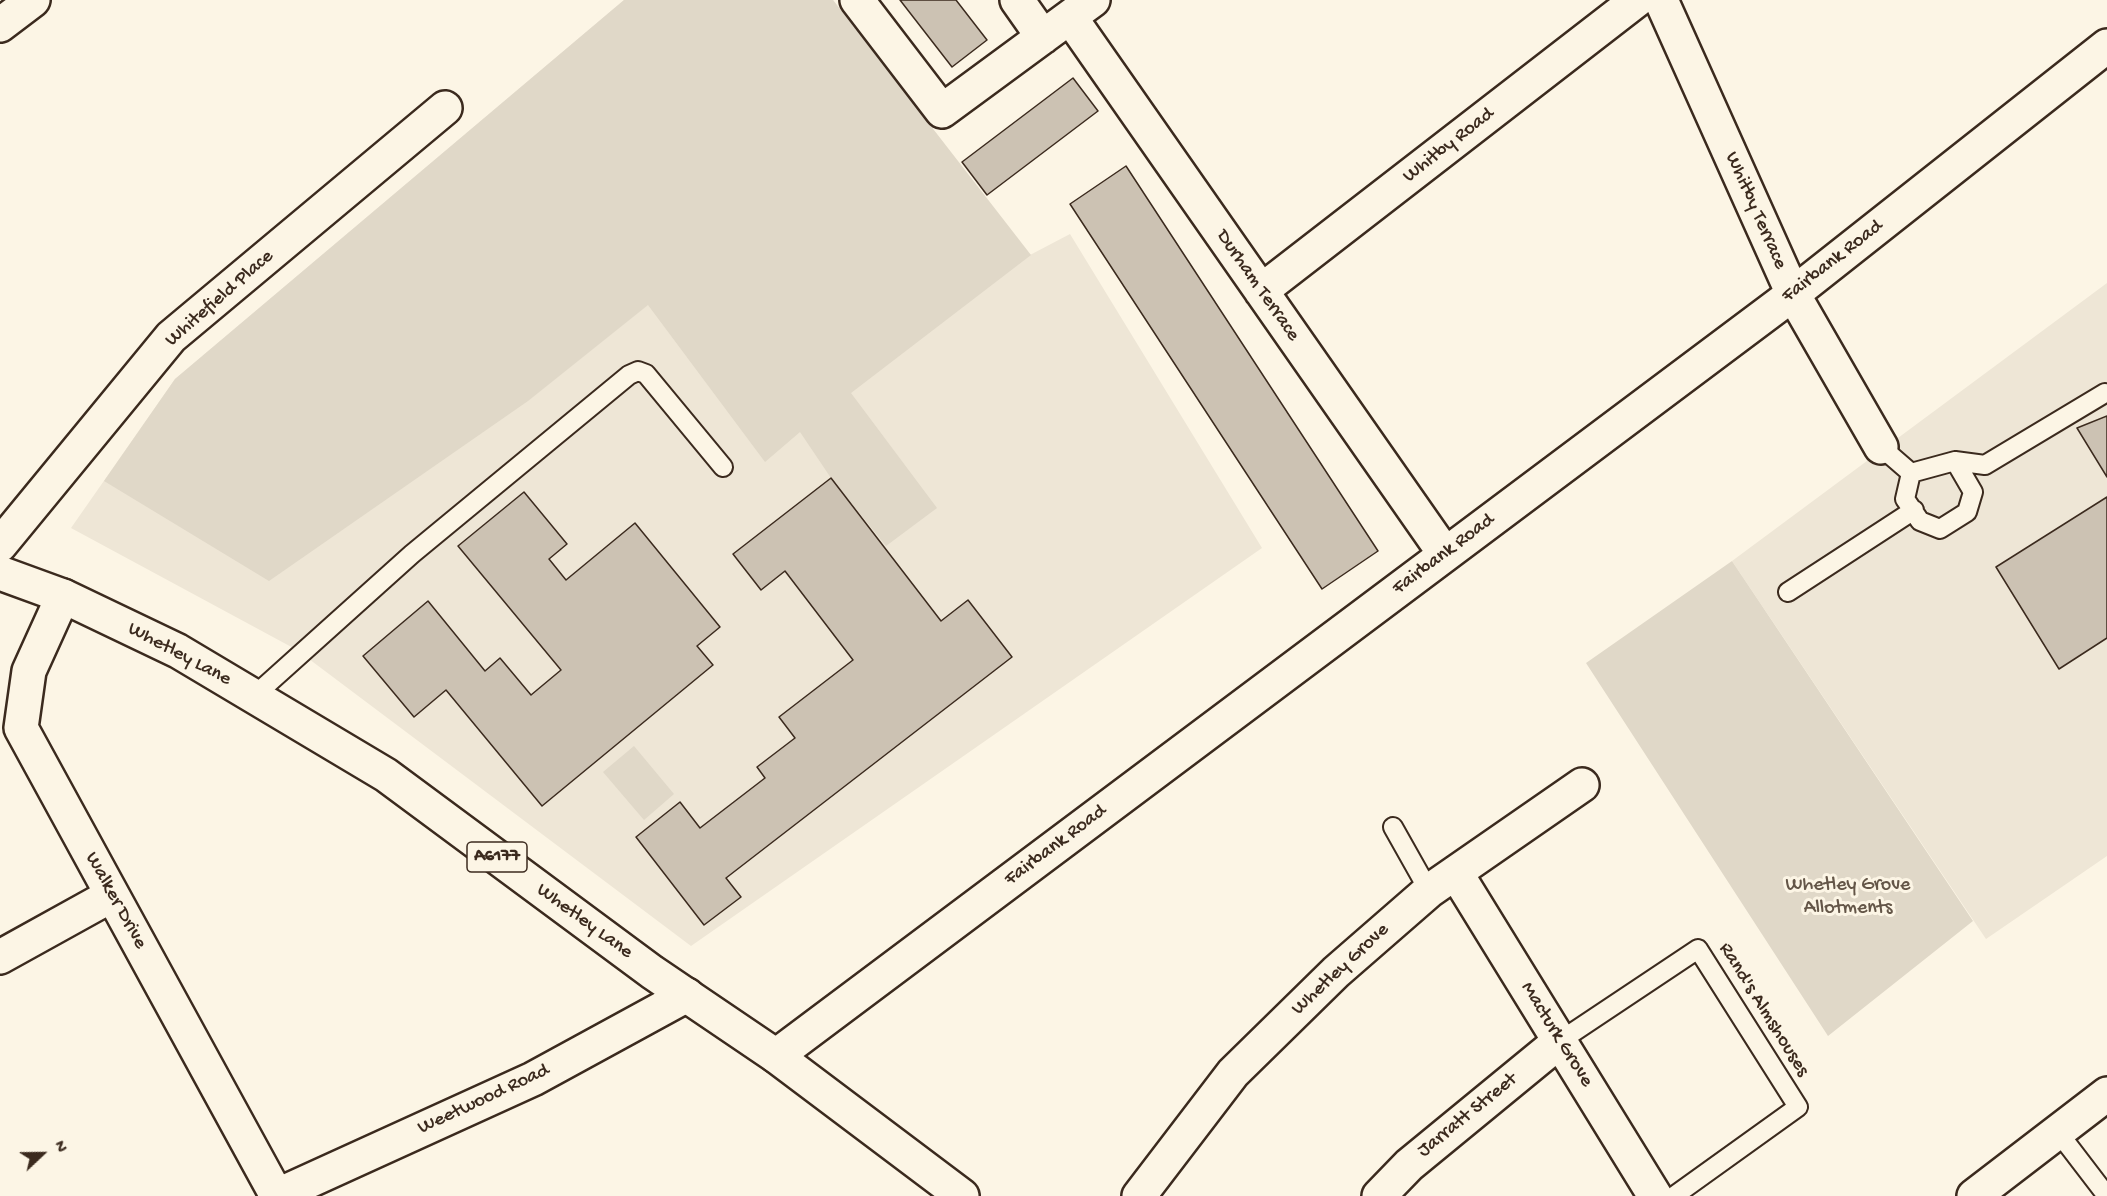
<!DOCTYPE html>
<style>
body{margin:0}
#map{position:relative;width:2107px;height:1196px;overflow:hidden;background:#fcf5e5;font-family:"Gochi Hand",sans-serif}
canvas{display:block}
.north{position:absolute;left:12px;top:1124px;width:60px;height:60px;-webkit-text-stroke:4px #fcf5e5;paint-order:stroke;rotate:68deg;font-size:16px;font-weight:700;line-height:24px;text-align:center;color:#3b2a1e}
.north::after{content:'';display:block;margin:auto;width:21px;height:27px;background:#3b2a1e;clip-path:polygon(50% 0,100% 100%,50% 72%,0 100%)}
</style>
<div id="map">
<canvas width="2107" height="1196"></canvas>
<div class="north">N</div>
</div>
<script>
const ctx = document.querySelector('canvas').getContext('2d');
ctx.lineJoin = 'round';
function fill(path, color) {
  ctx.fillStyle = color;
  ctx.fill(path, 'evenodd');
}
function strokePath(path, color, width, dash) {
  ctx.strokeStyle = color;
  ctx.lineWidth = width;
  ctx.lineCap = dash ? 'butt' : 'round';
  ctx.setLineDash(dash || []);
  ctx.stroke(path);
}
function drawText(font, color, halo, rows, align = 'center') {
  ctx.font = font + ' "Gochi Hand",sans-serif';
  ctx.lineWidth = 6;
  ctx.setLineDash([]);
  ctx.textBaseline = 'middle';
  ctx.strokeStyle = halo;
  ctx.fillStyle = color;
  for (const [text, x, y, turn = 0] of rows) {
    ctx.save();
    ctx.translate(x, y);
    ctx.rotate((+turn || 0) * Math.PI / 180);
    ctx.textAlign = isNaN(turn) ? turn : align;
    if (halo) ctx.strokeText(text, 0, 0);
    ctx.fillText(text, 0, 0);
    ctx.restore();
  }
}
const built = new Path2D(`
 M624,0H833L1030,255L1070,234L1262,548L691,946L297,650L71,528L175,379Z
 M2107,283V856L1986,939L1732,561Z`);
const green = new Path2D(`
 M624,0H833L1031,255L851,393L937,508L886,546L831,478L800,432L765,462L648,305L528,401L269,581L104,481L175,379Z
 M1732,561L1973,921L1828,1036L1586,663Z
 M634,746L674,794L644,820L603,772Z`);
const building = new Path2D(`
 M900,0H956L987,40L952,67Z
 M1073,78L1098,111L987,195L962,162Z
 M1126,166L1378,551L1322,589L1070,204Z
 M2107,416V477L2077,428Z
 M831,478L941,621L968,600L1012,657L726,878L741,897L704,925L636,837L680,802L700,828L765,778L757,767L795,738L779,717L853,660L785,571L761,590L733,554Z
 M524,492L567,544L549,559L566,580L635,523L720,627L697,646L713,665L542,806L446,690L414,717L363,656L428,601L485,671L500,658L531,695L561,670L458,546Z
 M2107,497V638L2059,669L1996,567Z`);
const service = new Path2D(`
 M1881,447L1911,473L1955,461L1985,465L2105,393
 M1911,473L1905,499L1920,521L1940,529L1967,512L1973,492L1955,461
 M1788,592L1914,510
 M254,696L412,554L629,375L638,371L646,374L723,467
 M1393,827L1429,891
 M1560,1041L1698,949L1798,1107L1674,1196
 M2058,1132L2107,1196`);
const minor = new Path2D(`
 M857,0L942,111L1093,0
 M1017,0L1043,37
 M1661,0L1793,294L1881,447
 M1070,17L1445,554
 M0,25L33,0
 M1261,291L1637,0
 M0,545L171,337L445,108
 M63,596L29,671L21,728L277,1196
 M1456,873L1655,1196
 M0,957L112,895
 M776,1056L1793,294L2107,46
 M276,1196L533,1079L687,995
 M1139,1196L1233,1073L1336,972L1429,891L1582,785
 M1379,1196L1409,1165L1560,1041
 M1974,1196L2107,1094`);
const primary = new Path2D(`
 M0,573L63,596L178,651L386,775L652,972L776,1056L962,1196`);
const shields = [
 [497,857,60]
];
const shieldNames = [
 ["A6177",497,857]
];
const streetNames = [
 ["Whitby Road",1449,146,-38],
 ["Whitby Terrace",1755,211,66],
 ["Fairbank Road",1833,262,-38],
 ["Durham Terrace",1257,286,55],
 ["Whitefield Place",220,299,-41],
 ["Fairbank Road",1444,555,-37],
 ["Whetley Lane",179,655,28],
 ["Fairbank Road",1056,846,-37],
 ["Walker Drive",115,901,61],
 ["Whetley Lane",584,922,36],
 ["Whetley Grove",1341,970,-43],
 ["Rand's Almshouses",1763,1010,58],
 ["Macturk Grove",1556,1035,58],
 ["Weetwood Road",484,1100,-25],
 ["Jarratt Street",1468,1116,-39]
];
const parkNames = [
 ["Whetley Grove",1848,886],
 ["Allotments",1848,909]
];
fill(built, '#eee6d6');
fill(green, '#e0d8c8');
fill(building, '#ccc2b3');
strokePath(building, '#3b2a1e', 1.5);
strokePath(service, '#3b2a1e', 22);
strokePath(minor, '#3b2a1e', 38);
strokePath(primary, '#3b2a1e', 38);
strokePath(service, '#fcf5e5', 18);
strokePath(minor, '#fcf5e5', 33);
strokePath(primary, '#fcf5e5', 33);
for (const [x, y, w] of shields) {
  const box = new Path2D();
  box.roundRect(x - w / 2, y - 15, w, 30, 4.5);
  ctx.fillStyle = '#fcf5e5';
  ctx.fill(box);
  strokePath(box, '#3b2a1e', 1.5);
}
drawText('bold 18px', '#3b2a1e', null, shieldNames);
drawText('20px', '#3b2a1e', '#fcf5e5', streetNames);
drawText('20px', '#645648', '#fcf5e5', parkNames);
</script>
